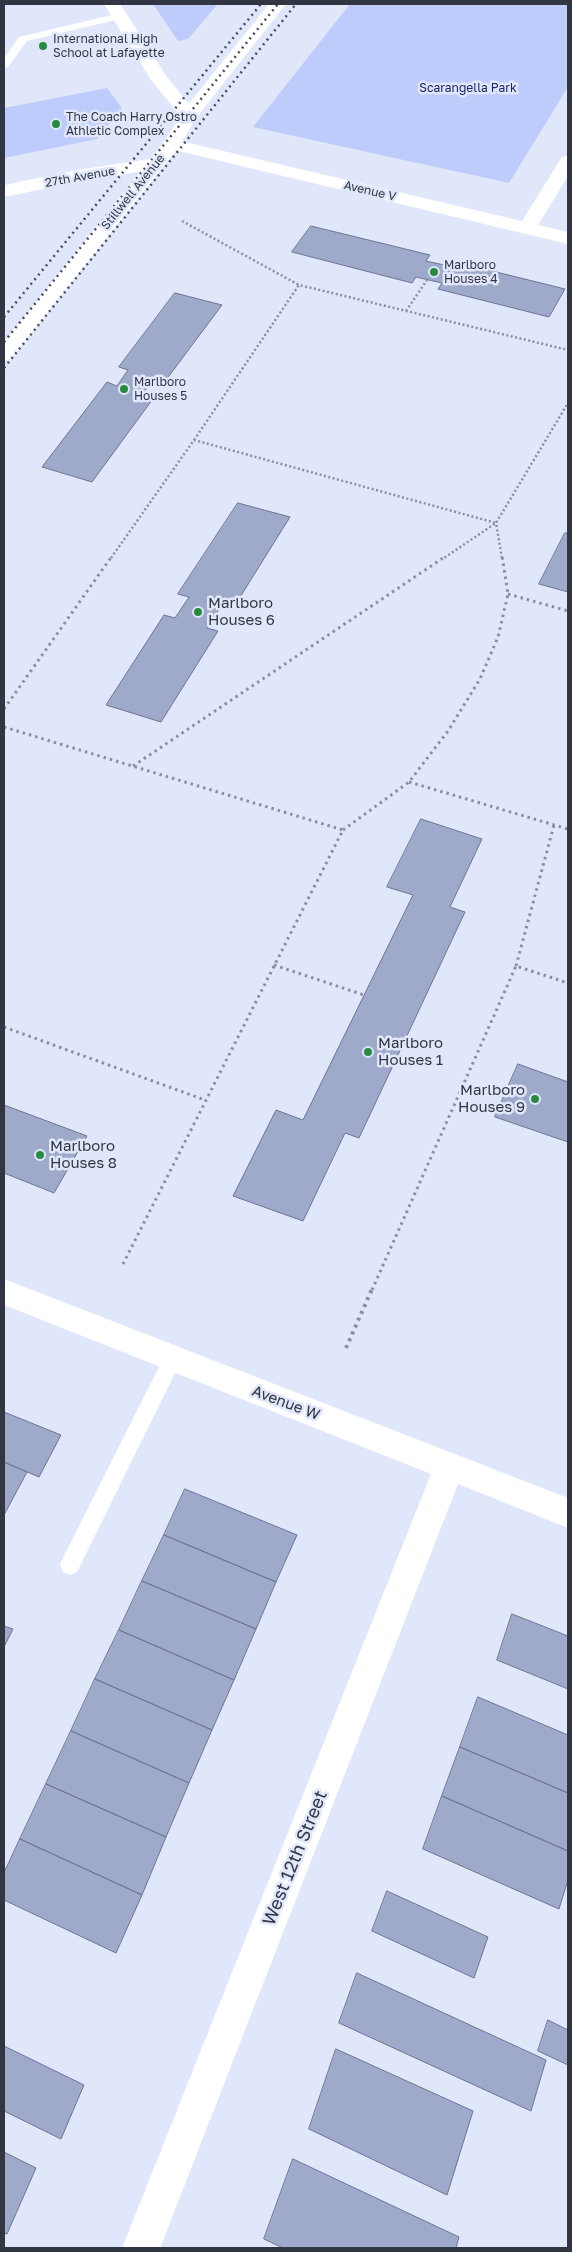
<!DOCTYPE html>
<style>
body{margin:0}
#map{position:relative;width:572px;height:2252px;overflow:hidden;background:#e0e7fb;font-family:"Golos Text",sans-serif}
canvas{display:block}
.frame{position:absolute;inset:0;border:5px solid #323643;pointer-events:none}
</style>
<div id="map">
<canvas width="572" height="2252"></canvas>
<div class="frame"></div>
</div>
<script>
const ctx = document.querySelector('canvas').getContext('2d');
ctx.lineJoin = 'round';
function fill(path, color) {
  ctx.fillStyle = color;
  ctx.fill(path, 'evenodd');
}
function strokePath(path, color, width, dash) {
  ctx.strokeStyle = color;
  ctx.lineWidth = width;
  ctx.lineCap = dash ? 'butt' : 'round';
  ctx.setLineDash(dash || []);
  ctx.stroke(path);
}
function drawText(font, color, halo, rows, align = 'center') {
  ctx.font = font + ' "Golos Text",sans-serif';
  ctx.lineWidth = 5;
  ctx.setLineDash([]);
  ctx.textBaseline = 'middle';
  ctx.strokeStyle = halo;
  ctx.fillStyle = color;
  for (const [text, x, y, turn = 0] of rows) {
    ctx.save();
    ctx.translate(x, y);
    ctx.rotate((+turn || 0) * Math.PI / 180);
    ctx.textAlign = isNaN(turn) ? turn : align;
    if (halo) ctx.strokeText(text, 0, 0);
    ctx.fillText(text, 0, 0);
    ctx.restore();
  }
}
const green = new Path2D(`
 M153,4H218L188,39L178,41Z
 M350,4H568V87L509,183L253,127Z
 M107,88L122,108L97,139L4,158V108Z`);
const building = new Path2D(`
 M311,226L430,255L426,261L453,267L456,262L565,289L549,317L438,289L442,283L416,277L412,283L292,252Z
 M175,293L222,305L166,380L155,377L143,393L155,396L92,482L42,467L107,382L117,386L128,370L119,367Z
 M238,503L290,517L232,610L221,606L207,628L218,631L161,722L106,705L164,615L175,618L189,597L178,594Z
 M565,533H568V592L539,584Z
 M421,819L482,839L450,907L465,912L359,1138L345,1133L303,1221L233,1196L276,1110L303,1120L413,895L387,887Z
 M518,1064L568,1082V1142L495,1117Z
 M4,1105L87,1136L54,1193L4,1173Z
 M4,1412L61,1435L39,1477L4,1462Z
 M4,1462L27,1472L4,1515Z
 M185,1489L297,1535L276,1582L164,1535Z
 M164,1535L276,1582L256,1629L142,1581Z
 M142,1581L256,1629L234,1680L119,1630Z
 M512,1614L568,1636V1689L497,1660Z
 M4,1626L13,1629L4,1647Z
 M119,1630L234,1680L212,1730L95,1679Z
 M95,1679L212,1730L189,1783L71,1731Z
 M478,1697L568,1735V1793L460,1747Z
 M71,1731L189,1783L166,1837L46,1784Z
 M460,1747L568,1793V1851L442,1796Z
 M46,1784L166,1837L142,1895L20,1839Z
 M442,1796L568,1851V1880L559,1909L423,1849Z
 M20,1839L142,1895L116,1953L4,1900V1873Z
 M387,1891L488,1937L474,1978L372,1931Z
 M357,1973L546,2060L531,2111L339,2023Z
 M548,2020L568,2030V2065L538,2051Z
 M4,2046L84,2085L61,2139L4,2111Z
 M336,2049L473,2111L447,2195L309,2129Z
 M4,2152L36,2168L7,2234L4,2233Z
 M293,2159L459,2237L456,2248H283L264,2239Z`);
const pathFar2 = new Path2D(`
 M182,221L299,285
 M406,311L427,280
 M194,440L299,285L568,350
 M111,558L194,440L496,523L444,558
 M502,558L496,523L568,403`);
const pathFar1 = new Path2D(`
 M508,594L568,611
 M4,709L112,556
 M4,727L343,830L123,1264
 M133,766L446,556
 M409,782L568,829
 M343,830L409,782L448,731L480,679L498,637L508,594L502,556
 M274,965L364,995
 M516,966L554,825
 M4,1027L205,1100
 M372,1290L516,966L568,983`);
const path = new Path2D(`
 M346,1348L372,1289`);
const service = new Path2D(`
 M120,13L125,16L124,18L27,41L8,67L4,68V58L19,37Z
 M173,1350L180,1353L182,1359L77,1572L70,1575L63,1572L60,1565L63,1558L166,1353Z`);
const minor = new Path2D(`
 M172,139L522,221L562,157L568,156V176L538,225L568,232V244L166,148L163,144L166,140Z
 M156,158L162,160L165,164L162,168L77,182L4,197V185L77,170Z
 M4,1279L568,1498V1528L458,1484L160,2248H122L431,1474L4,1305Z`);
const tertiary = new Path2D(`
 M104,4H120L167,77L198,115L195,119H183L151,80Z`);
const secondary = new Path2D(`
 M269,4H286L197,117L178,148L11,359L4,361V342L164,142L183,111Z`);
const rail = new Path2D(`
 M4,317L261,4
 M4,342L278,4
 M4,368L296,4`);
const markers = [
 [43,46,5,"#288a3e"],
 [56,124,5,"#288a3e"],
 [434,272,5,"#288a3e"],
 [124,389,5,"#288a3e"],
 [198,612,5,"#288a3e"],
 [368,1052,5,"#288a3e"],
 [535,1099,5,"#288a3e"],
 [40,1155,5,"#288a3e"]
];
const farPoinames = [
 ["International High",53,39],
 ["School at Lafayette",53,53],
 ["The Coach Harry Ostro",66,117],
 ["Athletic Complex",66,131],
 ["Marlboro",444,265],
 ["Houses 4",444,279],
 ["Marlboro",134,382],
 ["Houses 5",134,396]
];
const farParknames = [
 ["Scarangella Park",468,88]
];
const farStreetnames = [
 ["27th Avenue",80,177,-10],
 ["Avenue V",370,191,13],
 ["Stillwell Avenue",133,192,-51]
];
const poiNames = [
 ["Marlboro",208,603],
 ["Houses 6",208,620],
 ["Marlboro",378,1043],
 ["Houses 1",378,1060],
 ["Marlboro",525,1090,"right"],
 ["Houses 9",525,1107,"right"],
 ["Marlboro",50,1146],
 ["Houses 8",50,1163]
];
const streetNames = [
 ["Avenue W",286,1403,21]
];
const nearStreetnames = [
 ["West 12th Street",295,1858,-68]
];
fill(green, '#beccfb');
fill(building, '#9fa9c9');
strokePath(building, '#6c7592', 1);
strokePath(pathFar2, '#8a8fa0', 2.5, [2, 2.5]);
strokePath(pathFar1, '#8a8fa0', 3, [2.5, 4]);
strokePath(path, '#8a8fa0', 4, [3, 4.5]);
fill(service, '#fff');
fill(minor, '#fff');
fill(tertiary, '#fff');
fill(secondary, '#fff');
strokePath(rail, '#4a4f5d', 2.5, [2, 4]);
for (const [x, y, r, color] of markers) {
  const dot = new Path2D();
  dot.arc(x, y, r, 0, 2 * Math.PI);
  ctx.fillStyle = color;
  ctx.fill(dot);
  strokePath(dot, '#e0e7fb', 2);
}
drawText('12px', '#323643', '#e0e7fb', farPoinames, 'left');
drawText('12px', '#1c2568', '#e0e7fb', farParknames);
drawText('12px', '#323643', '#e0e7fb', farStreetnames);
drawText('15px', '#323643', '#e0e7fb', poiNames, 'left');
drawText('15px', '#323643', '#e0e7fb', streetNames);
drawText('18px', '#323643', '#e0e7fb', nearStreetnames);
</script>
